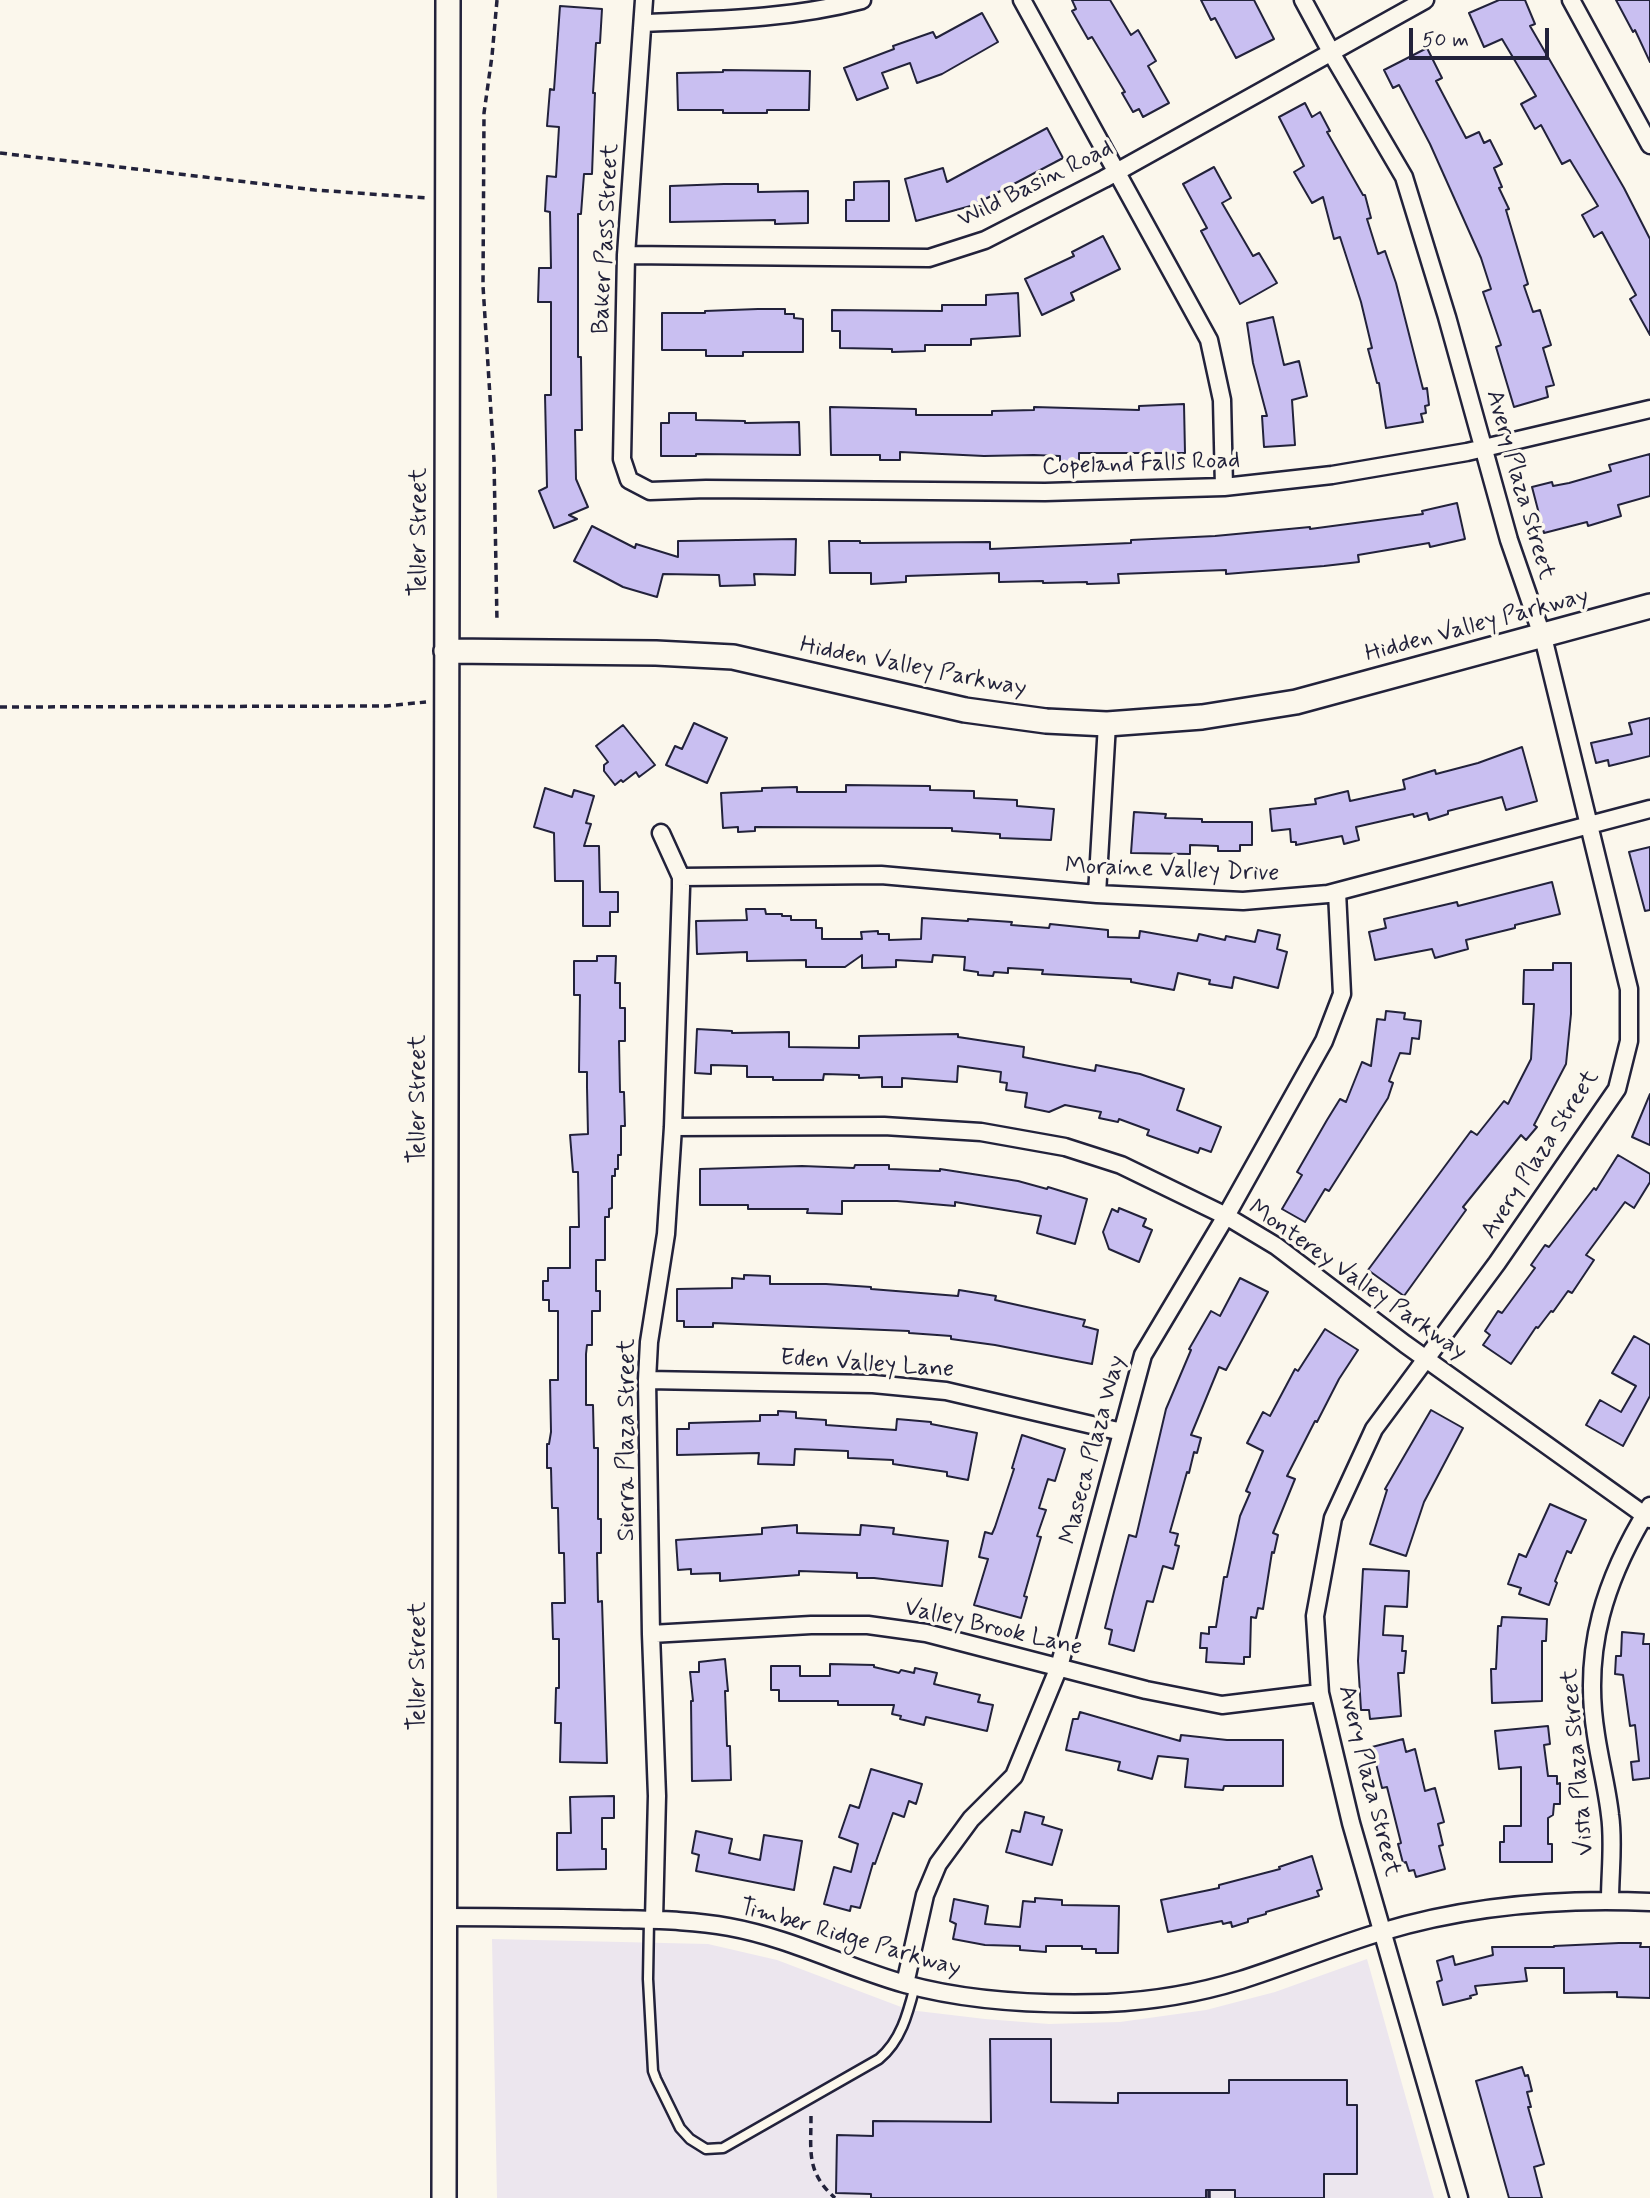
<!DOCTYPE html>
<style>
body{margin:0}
#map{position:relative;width:1650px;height:2198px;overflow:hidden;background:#fbf7ec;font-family:Mynerve,sans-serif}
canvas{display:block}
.scale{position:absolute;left:1409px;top:28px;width:140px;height:32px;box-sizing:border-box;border:4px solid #22223b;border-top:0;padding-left:9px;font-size:21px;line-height:24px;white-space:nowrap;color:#22223b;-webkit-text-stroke:5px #fbf7ec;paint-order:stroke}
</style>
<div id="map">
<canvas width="1650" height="2198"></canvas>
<div class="scale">50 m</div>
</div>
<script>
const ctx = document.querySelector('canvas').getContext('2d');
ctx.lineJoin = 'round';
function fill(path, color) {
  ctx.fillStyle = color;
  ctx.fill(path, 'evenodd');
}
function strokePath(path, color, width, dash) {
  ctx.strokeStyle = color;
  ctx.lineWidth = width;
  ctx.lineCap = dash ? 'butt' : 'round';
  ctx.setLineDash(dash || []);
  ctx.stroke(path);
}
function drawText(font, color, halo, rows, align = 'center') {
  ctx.font = font + ' Mynerve,sans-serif';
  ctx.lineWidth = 7;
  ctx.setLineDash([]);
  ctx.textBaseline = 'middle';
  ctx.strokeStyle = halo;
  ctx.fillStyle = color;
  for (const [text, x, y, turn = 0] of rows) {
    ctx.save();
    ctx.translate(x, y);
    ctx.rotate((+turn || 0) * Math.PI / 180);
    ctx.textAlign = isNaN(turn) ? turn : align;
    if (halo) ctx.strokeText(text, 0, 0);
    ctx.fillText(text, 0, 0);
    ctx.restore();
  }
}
const built = new Path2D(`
 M492,1939L708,1944L777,1960L909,2010L985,2019L1049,2024L1120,2022L1206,2010L1275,1992L1367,1959L1434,2198H497Z`);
const building = new Path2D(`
 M1072,0H1110L1131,35L1138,30L1156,61L1148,66L1169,103L1143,117L1139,109L1133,112L1122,93L1125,92L1092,37L1088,39L1072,11L1076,9Z
 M1201,0H1254L1274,39L1236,58L1215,18L1211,20Z
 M1499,0H1525L1535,24L1530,26L1624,188L1650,239V335L1630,299L1636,295L1602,232L1594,237L1582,215L1598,206L1570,160L1562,164L1541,125L1535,129L1521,104L1536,96L1502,39L1484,47L1469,13Z
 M1616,0H1650V62L1635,30L1633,32Z
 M560,6L602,9L600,43H596L593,93H595L592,174H584L581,214H578V357H581L582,430H575L576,479L588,507L569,515L577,519L554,528L539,491L547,487L545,395H551V302H538L539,268H551L550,212L545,211L547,176L556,177L559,127L547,126L550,89L554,90Z
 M982,13L998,42L942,74L917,83L910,63L882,73L888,88L857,100L844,68L894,49L893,46L933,32L936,38Z
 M1427,48L1442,78L1436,81L1466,138L1479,132L1484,143L1490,140L1502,164L1494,168L1502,187L1499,188L1509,209L1506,210L1528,284L1524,286L1533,312L1540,310L1551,345L1543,348L1554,385L1546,387L1548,397L1514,407L1496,347L1501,345L1483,292L1491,289L1481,258L1430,144L1399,85L1393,88L1384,70Z
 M723,70L810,71L809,110H767V113H723V110H678L677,73L723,72Z
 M1305,103L1312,117L1320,112L1330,131L1327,132L1363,195H1365L1371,218L1367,219L1378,254L1385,251L1396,283L1423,389L1427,388L1429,405L1425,406L1426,413L1421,414L1423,422L1386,428L1379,383H1377L1368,349L1372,348L1361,302L1340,237L1334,239L1323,197L1312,203L1294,172L1304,166L1279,117Z
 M1047,128L1063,158L974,205L916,221L905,179L943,168L947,182Z
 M1214,167L1231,198L1222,203L1253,256L1259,253L1277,283L1240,304L1201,231L1207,228L1183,184Z
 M889,181V221H846V200H854V182Z
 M724,184H758V192L808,191V223L775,224V220L670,222V186Z
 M1103,236L1120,269L1071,293L1074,300L1042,315L1025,279L1074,256L1072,252Z
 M1018,293L1020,336L971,339V345H925V351L892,352V349L840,348V331H832V310L942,311V305H986V295Z
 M758,309H785V314H794V318L803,319V352H743V356H706V350H662V313H705V311Z
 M1273,317L1284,365L1299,361L1307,396L1292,400L1295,445L1264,447L1262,416H1267L1253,363L1247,323Z
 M1184,404L1185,453H1079V462H1060V456L1034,455L984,456L900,452V460H880V455H831L830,407L916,409V415H992V411L1034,410V407L1139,410V406Z
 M669,413H696V420L745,421V423L799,422L800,455L696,454V456H661V423H669Z
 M1650,454V496L1618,505L1621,516L1588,526L1587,522L1544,533L1532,487L1552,482L1553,486L1569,483L1611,471L1609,465Z
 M1457,503L1465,539L1430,547L1429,543L1358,555L1359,562L1324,566L1226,574V570L1118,574L1119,583L1087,584V582L1043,583V581L999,582V573L906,576V582L871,584V573H830L829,541H860V543L990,542V549L1131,543V540L1215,536L1310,527V529L1423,514L1422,511Z
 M592,526L635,548L636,544L678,557V541L796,539L795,575L754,574L755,585L720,586L719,575L663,574L657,597L623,587L574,561Z
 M1650,718V756L1609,766L1608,760L1596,763L1591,743L1632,734L1629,723Z
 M694,723L727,738L707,783L666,765L675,746L682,749Z
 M623,725L655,765L639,777L636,772L623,782L621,780L615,785L604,771V765L608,762L596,746Z
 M1522,747L1537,801L1506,810L1502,797L1448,811V814L1429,820L1427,813L1414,817L1413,814L1356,827L1359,840L1344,844L1342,836L1296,845V842H1291L1290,829L1272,831L1270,809L1316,804L1315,799L1348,791L1350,801L1405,789L1403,780L1435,770L1436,774L1478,763Z
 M846,785L930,786V790L974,791V798L1017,800V806L1054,809L1051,840L1000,838V834L952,831V828L755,827V831L738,832V827L723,828L721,793L762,791V788L797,787V792H846Z
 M545,788L572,797L574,790L594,796L586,823L591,824L584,846H599L600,892H618V912H610V926H583V881H555L554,833L534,827Z
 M1134,812L1166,814L1165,818L1202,819V822H1252V845H1240V851H1218V846L1190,845V854L1131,853Z
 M1650,847V910L1645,911L1629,852Z
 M1552,882L1560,914L1515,925V928L1466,940L1468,949L1435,958L1432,949L1375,960L1369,932L1386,928L1384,919L1457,902L1458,906Z
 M746,909H765L766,914H782V916H791V920H816V928H822V939H862L861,932L878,931V934H889V940L921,939L922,918L968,921V919L1012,922L1011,925L1049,928L1050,924L1108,930V937L1139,938L1140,931L1197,941L1199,934L1225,940L1226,936L1255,942L1258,930L1280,935L1277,949L1287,952L1278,988L1234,977L1232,988L1209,984L1210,980L1178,973L1174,990L1131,982V979L1042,974L1043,970L1008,968V973L994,972L993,976L978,975V972L964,970L965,957L933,955L932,962L896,960V967L862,968V955L845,967H806V960L747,961V952L697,954L696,921L747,920Z
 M597,956H616L615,983H620V1008H625V1041H619L620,1092H624L625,1126H621V1155H618V1169H615V1176H612V1208L609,1209V1217H605V1260H596V1291H600V1311H592V1345H587L586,1354V1405H593L594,1448H598V1519H601V1553H597L598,1602L602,1601L607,1763L560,1762L561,1723H555L556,1688H559V1639H553L552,1603H565L564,1553H559L558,1508H552L551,1468H547V1444H549L551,1432L550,1380H558V1311H549V1300H543V1281H548V1268H570V1227H579L578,1172H573L570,1135L588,1134L587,1087V1072H579L580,995H574V961H597Z
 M1553,963H1571V1014L1566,1064L1534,1125L1537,1127L1526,1140L1521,1135L1463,1207L1466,1210L1404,1296L1368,1270L1471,1131L1477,1135L1504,1101L1508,1104L1531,1059L1534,1004H1523L1524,970H1553Z
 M1386,1011L1405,1013L1404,1019L1421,1021L1419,1039L1412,1038L1410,1054L1400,1053L1389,1081L1393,1083L1388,1098L1329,1191L1325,1189L1305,1222L1282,1209L1302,1175L1297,1172L1327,1120L1340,1099L1346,1102L1362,1062L1371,1066L1377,1019L1385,1020Z
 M697,1029L732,1031V1033L789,1032V1047L859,1048V1036L958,1034V1037L1024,1047L1023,1057L1095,1071L1096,1065L1140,1074L1184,1089L1177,1110L1221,1127L1211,1152L1200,1148L1198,1153L1147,1135L1149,1130L1119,1119L1118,1122L1099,1118L1101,1112L1065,1105L1049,1112L1025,1107L1027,1093L1006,1090L1007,1083L1000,1082L1001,1072L958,1066L957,1082L902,1078V1087H882V1077L859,1078V1075L824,1074L823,1080H773V1077H747V1066L711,1065V1074L695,1073Z
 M1650,1094V1145L1632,1137Z
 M1618,1155L1650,1174V1182L1634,1208L1625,1202L1586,1255L1594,1260L1572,1293L1568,1291L1553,1312L1551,1311L1538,1328L1536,1327L1511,1364L1483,1345L1490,1335L1485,1331L1498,1311L1502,1313L1535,1268L1531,1265L1545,1245L1549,1247L1594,1188L1596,1190Z
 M855,1165H889V1169L940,1171V1169L1018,1181L1047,1189L1048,1187L1087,1199L1075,1244L1037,1233L1041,1216L955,1202V1206L897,1201H842V1214L807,1213L808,1209H748V1205H700V1169L802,1166L854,1168Z
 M1119,1208L1146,1219L1143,1226L1152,1230L1139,1262L1109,1249L1103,1232L1112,1209L1118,1212Z
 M744,1275L770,1276V1284H826L871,1287V1289L958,1296L959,1290L996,1296L995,1300L1085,1320L1083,1326L1098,1330L1092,1364L995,1345L951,1339V1336L909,1333V1331L713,1323V1327H684V1321H677V1289L732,1288V1278L744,1279Z
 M1240,1278L1268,1292L1226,1370L1219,1367L1191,1435L1201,1438L1197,1453L1194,1452L1189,1473L1187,1472L1170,1532L1178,1534L1175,1545L1179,1546L1173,1569L1163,1566L1153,1602L1147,1601L1134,1651L1109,1644L1112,1630L1105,1628L1114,1592L1129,1535L1136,1537L1166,1409L1191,1350L1189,1349L1211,1311L1220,1316Z
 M1325,1329L1358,1350L1339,1379L1317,1422L1315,1421L1287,1476L1295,1479L1273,1533L1278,1535L1274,1553L1272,1552L1263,1609L1258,1608L1256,1618L1251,1617L1250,1657H1244V1664L1206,1662L1207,1648H1200L1201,1633L1209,1634V1627H1216L1224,1577H1227L1240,1516L1250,1493L1246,1491L1263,1451L1247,1443L1263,1412L1270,1416L1295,1369L1298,1371Z
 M1634,1336L1650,1345V1396L1623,1446L1586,1425L1600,1400L1621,1412L1636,1386L1612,1373Z
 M1431,1410L1463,1428L1424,1502L1406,1556L1370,1544L1387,1490L1385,1489Z
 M778,1411L796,1412V1418L826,1420V1425L896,1430L897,1419L931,1422V1424L977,1433L968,1480L947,1476V1472L893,1464V1460L848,1458V1451L795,1449L794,1465L758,1464L759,1453L677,1455V1429H689V1423L760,1421V1415H778Z
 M1022,1435L1065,1449L1055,1481L1048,1479L1039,1508L1046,1510L1037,1536L1041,1537L1024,1596L1027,1597L1021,1618L974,1605L988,1559L979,1557L985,1532L992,1534L995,1527L1014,1469L1012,1468Z
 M1550,1504L1586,1520L1571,1553L1567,1551L1555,1581L1557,1583L1549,1605L1519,1594L1521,1588L1508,1584L1519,1554L1526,1557Z
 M797,1525V1533L860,1535L861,1525L894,1528L893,1534L948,1541L942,1586L874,1578H857V1573L799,1571V1575L720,1581V1573L691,1574V1569L678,1570L676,1540L762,1534V1528Z
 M1363,1569L1409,1571L1407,1607L1385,1606L1383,1635L1403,1636L1402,1651H1406L1404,1673H1398L1401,1716L1370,1719L1369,1710H1361L1358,1661Z
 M1502,1617L1547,1619L1546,1641H1542V1701L1492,1703L1491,1669H1496L1498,1626H1501Z
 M1622,1632L1644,1634L1643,1644H1650V1778L1633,1780L1631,1762L1639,1761L1635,1725L1630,1726L1623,1675L1615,1674L1616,1656H1621Z
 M725,1659L728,1691H725L727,1746H730L731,1780L692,1781L691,1701H693L690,1672H699V1662Z
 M830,1664L874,1665V1667L899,1673L901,1670L914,1673L915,1668L937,1673L934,1684L980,1695L978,1702L993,1705L987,1731L926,1717L924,1725L900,1719L901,1716L892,1714L894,1705H838V1701H779V1690H771V1666H800V1676H830Z
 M1080,1712L1180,1741L1181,1735L1227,1740H1283V1786H1224L1223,1790L1185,1787L1188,1759L1158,1756L1152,1779L1118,1770L1120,1762L1066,1750L1073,1719H1078Z
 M1548,1726L1550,1744L1544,1745L1548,1776H1557V1784L1560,1783V1804H1554L1553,1815L1548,1818V1844H1552V1862H1500V1842H1504V1826H1521V1767L1499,1769L1495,1731Z
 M1403,1739L1406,1752L1415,1749L1425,1791L1435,1788L1444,1822L1438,1824L1443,1845L1439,1846L1445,1869L1416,1877L1414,1870L1409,1871L1406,1862L1403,1863L1398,1844L1401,1843L1387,1787L1382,1788L1372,1747Z
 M871,1769L922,1784L916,1804L909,1801L904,1817L893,1813L875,1864L873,1863L860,1908L851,1906L850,1911L824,1904L834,1867L851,1872L858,1844L839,1837L850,1805L859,1808Z
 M614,1796V1818H602V1849H606V1869L557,1870V1833H571L570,1797Z
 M1025,1812L1044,1817L1042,1824L1062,1830L1052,1865L1006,1852L1012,1830L1020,1832Z
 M696,1831L732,1839L729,1853L760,1860L764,1835L802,1841L794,1890L696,1871L699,1855L692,1853Z
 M1312,1856L1322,1889L1317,1891L1319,1896L1266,1912V1914L1248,1919V1922L1232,1927L1231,1922L1223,1924L1222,1921L1168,1932L1161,1900L1219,1888V1885L1280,1869L1279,1867Z
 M1035,1898L1062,1900V1905L1119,1906L1118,1953H1096V1949H1082V1946H1046V1952L1020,1950V1946L985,1945L953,1939L956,1924L950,1921L954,1899L988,1906L985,1924L1020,1927L1023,1901L1035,1902Z
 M1619,1943H1641L1640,1947H1650V1998L1617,1997V1992L1564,1993V1968H1525L1527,1981L1475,1986L1477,1994L1470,1996L1471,1998L1443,2005L1437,1982L1442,1980L1437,1961L1453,1956L1455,1965L1493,1955L1492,1947H1554V1946Z
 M990,2039H1051V2102L1118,2103V2093H1229V2080H1347V2105H1357V2174H1324V2198H1235V2190H1206V2198H871V2194L836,2193L837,2135L873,2136V2121L991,2122Z
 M1522,2067L1525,2076L1528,2075L1532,2091L1527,2092L1531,2107H1528L1544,2164L1534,2167L1542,2198H1509L1476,2081Z`);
const path = new Path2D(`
 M497,0L492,56L484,113L483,286L494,460L497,622
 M0,153L315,190L427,198
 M0,707L386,706L426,702
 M811,2116C811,2152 806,2172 835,2198
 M1209,2198V2190`);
const lane = new Path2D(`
 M649,1920L648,1979L653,2071L656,2079L680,2128L690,2139L706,2149L723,2148L879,2059C901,2041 908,2013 915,1986`);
const street = new Path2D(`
 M644,0L626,255L622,459L629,480L650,491L706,489L1045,492L1224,487L1332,475L1467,452L1650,409
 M1022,0L1209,340L1222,400L1224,487
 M1303,0L1336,61L1404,177L1447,317L1509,540L1544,641L1629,989V1041L1617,1089L1497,1263L1374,1429L1333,1518L1315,1616L1320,1693L1351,1823L1459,2198
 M1571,0L1650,145
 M644,23C717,20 791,19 862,0
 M626,255L929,258L985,240L1104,179L1425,0
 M681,877L881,875L1097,894L1243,901L1328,894L1650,809
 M1097,894L1107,724
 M673,1127L884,1126L981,1132L1065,1147L1121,1165L1226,1216L1276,1246L1405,1344L1650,1519
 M647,1380L873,1384L946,1391L1122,1432
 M651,1634L811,1625H868L926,1633L1146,1690L1222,1705L1320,1693
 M1610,1900C1610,1872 1614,1842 1610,1815C1607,1788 1600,1762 1596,1735C1582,1649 1605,1579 1650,1506
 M445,1917C503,1917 560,1918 618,1919C655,1920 692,1920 729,1927C790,1938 845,1967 905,1984C970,2002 1040,2005 1107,2003C1151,2001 1199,1993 1241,1980C1288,1965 1334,1946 1381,1932C1467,1906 1560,1898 1650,1902
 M654,1920L657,1796L651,1634L647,1380L649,1342L666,1234L673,1127L681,888V877L661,833
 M905,1984L925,1895L938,1864L971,1819L1014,1776L1059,1667L1143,1355L1226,1216L1324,1041L1342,994L1337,892`);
const secondary = new Path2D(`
 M446,651L656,653L733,657L965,710L1046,721L1107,724L1202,717L1296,702L1650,606
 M444,2198L448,0`);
const streetNames = [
 ["Wild Basin Road",1036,185,-26],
 ["Baker Pass Street",607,239,-87],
 ["Copeland Falls Road",1141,465,-2],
 ["Avery Plaza Street",1519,485,74],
 ["Teller Street",420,532,-90],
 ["Hidden Valley Parkway",1477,626,-15],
 ["Hidden Valley Parkway",913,668,11],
 ["Moraine Valley Drive",1172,871,2],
 ["Teller Street",419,1099,-90],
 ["Avery Plaza Street",1541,1155,-57],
 ["Monterey Valley Parkway",1357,1281,35],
 ["Eden Valley Lane",867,1365,4],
 ["Sierra Plaza Street",628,1440,-90],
 ["Maseca Plaza Way",1094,1450,-75],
 ["Valley Brook Lane",993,1629,13],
 ["Teller Street",419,1666,-90],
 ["Vista Plaza Street",1579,1762,-95],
 ["Avery Plaza Street",1368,1781,76],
 ["Timber Ridge Parkway",850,1939,16]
];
fill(built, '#ece6ee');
fill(building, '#c9bff1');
strokePath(building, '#22223b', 2);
strokePath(lane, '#22223b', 13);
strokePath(street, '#22223b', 21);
strokePath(secondary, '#22223b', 28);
strokePath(path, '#22223b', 3.5, [7, 5]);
strokePath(lane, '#fbf7ec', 8);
strokePath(street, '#fbf7ec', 16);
strokePath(secondary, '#fbf7ec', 23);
drawText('24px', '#22223b', '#fbf7ec', streetNames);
</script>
